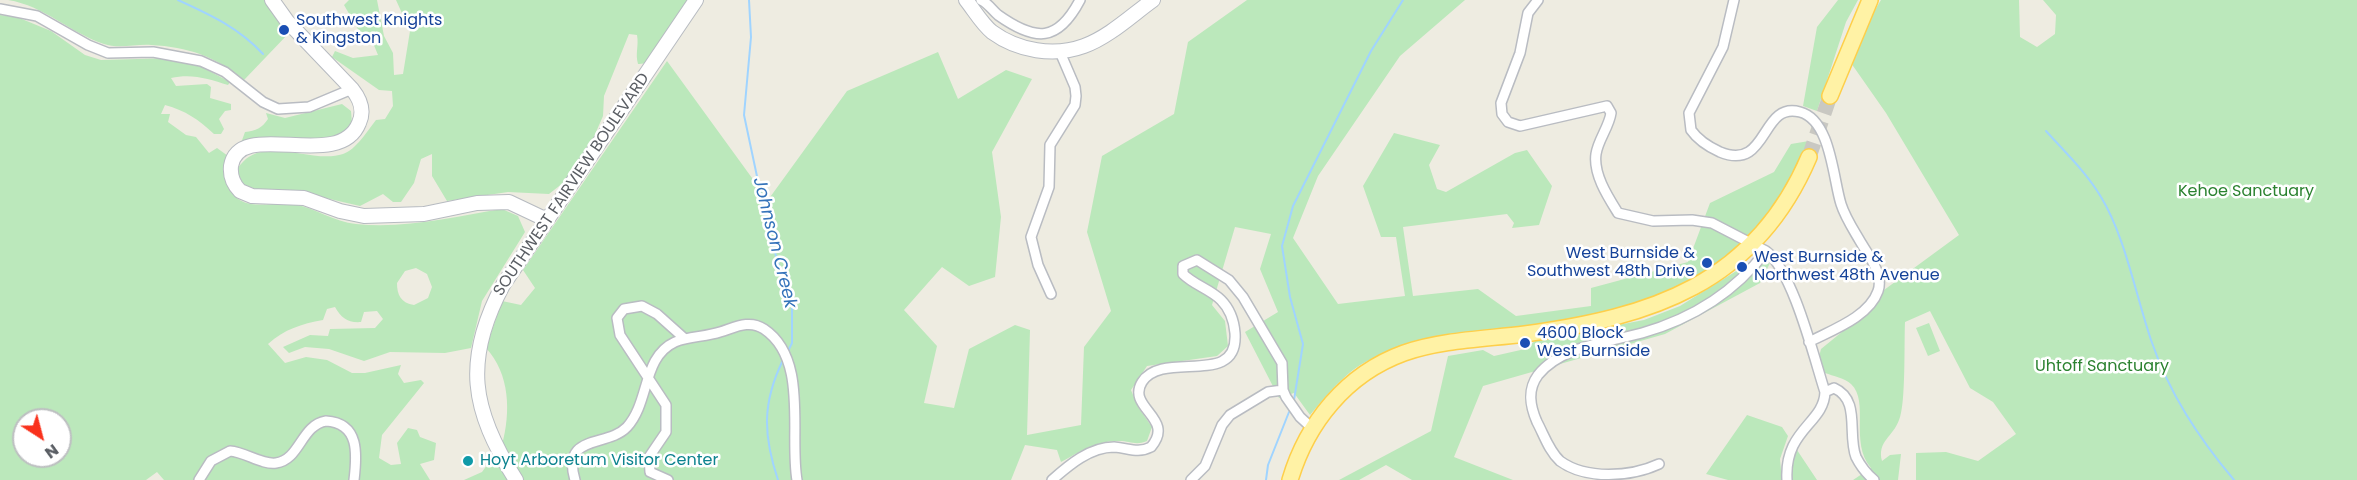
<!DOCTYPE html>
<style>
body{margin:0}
#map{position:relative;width:2357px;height:480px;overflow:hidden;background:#eeece1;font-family:Poppins,sans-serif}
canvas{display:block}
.north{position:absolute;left:12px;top:408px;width:60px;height:60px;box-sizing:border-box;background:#fff;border:2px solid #bdbfc1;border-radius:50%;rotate:144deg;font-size:16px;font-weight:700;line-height:24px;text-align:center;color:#5a5e64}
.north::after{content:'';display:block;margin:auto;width:21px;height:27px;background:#f9311c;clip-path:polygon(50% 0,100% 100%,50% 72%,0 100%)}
</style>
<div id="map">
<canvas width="2357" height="480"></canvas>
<div class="north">N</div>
</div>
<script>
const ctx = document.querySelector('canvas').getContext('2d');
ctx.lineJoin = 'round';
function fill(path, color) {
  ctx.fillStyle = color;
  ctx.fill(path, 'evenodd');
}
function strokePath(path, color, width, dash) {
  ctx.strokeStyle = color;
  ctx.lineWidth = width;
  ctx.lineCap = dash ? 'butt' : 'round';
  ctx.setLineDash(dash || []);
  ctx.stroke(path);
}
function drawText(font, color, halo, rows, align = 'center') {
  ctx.font = font + ' Poppins,sans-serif';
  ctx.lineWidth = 5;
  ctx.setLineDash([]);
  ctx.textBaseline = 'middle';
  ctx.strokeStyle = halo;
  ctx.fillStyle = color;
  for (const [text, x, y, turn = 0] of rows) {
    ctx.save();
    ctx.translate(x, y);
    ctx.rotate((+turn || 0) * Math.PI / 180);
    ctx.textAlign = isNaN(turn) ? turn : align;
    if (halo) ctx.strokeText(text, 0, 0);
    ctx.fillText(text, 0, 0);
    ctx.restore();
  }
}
const green = new Path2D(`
 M8,0H264L289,33L244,80C215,56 188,47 151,45C136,44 118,49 104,44C70,33 45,6 8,0Z
 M349,0H377L384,36L393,53L394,75L403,74L410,31L396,0H696C685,17 660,66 638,64C635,53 639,46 637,35L629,34L604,96L603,116L593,139L563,183L549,194L508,192L447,201L432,176V154L421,159L414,183L401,202H393L383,194L360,206L295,191L260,190L243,185L237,170C259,131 310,165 343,154C356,150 368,130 376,120L385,119L393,106L392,91L379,90L332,57L335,51L353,58L378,55L373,43L359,31L344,5Z
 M1247,0H1465L1400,56L1318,176L1293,238L1338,304L1405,296L1396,237H1381L1363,186L1394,133L1440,145L1429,165L1437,189L1446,192L1515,153L1527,150L1552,186L1539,225L1512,228L1514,223L1507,214L1403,227L1413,296L1478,289L1516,316L1591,306V288L1688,262L1710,203L1774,172L1791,144L1809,141C1803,154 1799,170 1792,183C1728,298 1616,314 1497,331C1455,337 1409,340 1369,360C1345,372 1327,395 1310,415L1294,393L1279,398L1245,332L1278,312L1260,269L1271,234L1235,227L1212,305L1225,321L1228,346L1217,356L1147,366L1131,390L1138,407L1152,427L1147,441C1135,446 1131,441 1119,441C1097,440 1079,452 1061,462L1057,450L1025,445L1011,480H524L502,445C511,412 510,374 486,348L502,301L521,305L535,288L523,270L667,61L768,200L847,91L938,52L958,99L1006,70L1032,79L992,152L1001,217L995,277L969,286L942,267L904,310L937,346L924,403L954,408L969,349L1015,325L1030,330L1027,435L1081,425L1084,347L1111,311L1087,232L1102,156L1174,114L1188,42Z
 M1838,0H1858L1846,22L1817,111L1803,106L1817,27Z
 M1881,0H2019L2020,37L2037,47L2055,34L2056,15L2043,0H2357V480H1916V453L1946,452L1978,461L2016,434L1993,402L1970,388L1930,311L1905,322C1904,342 1906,405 1899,420C1893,437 1877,441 1882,461L1890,455L1901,454L1898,480H1853L1871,468C1849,442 1870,402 1851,384C1845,378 1833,376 1825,373L1819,357L1821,349L1875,305L1884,290L1959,235L1886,113L1851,63L1863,30Z
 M0,15L17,17L51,31L85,55L101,60L174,58L196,64L230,82L228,85C209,79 192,73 171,78L176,86L207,84L211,87L210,98L231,104V110L225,111L219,119L224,129L221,134H214C198,119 186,111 165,105L161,114H170L168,122L186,135L196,137L209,153L217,148L228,156C223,167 223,177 228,187C242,214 270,201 294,204C315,208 334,222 356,224C405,229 454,217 502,209L518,216L525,232L482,301L471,348L445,353L390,352L364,361L329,349L305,347L289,353L283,347L310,335L328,336L330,329L375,328L383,319L377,311L364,312L361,322C348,323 341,318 335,307L327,309L323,320C301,324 285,329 268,344L285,363L306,357L327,360L352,373H365L401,365L398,374L404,383L421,380L424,383L382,435L379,458L391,465L401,464L397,443L408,428L417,430L420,437L436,443L434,460L420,464L430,480H164L157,472L146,480H0ZM416,268L427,274L432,287L428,298L414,305C401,303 397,295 397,283L405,271ZM24,420H60V456H24Z
 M342,104L351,111L352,123C329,152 297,138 264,138C256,137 248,141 241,143L245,132C256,131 262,128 268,119L266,113L285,118Z
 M1770,263L1760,283L1665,334L1483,386L1454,457L1513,480H1412L1386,465L1359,480H1339L1431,431L1448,356L1483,350L1494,356L1525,349L1535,341L1644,320L1680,306L1738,270Z
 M1929,323L1940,351L1928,356L1916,328Z
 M1747,415L1782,427L1788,436L1780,459L1782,480H1728L1706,474Z
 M1797,450L1817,480H1792L1791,465Z
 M493,457L508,480H464L482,472Z`);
const stream = new Path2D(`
 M178,0C211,15 239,28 263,54
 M749,0L751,37L744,115L769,233L792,308V343L787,353
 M2046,131C2065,152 2087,173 2101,197C2125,236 2136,296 2151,340C2169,393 2198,437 2234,480
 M1294,400L1303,344L1290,297L1282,246L1293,206L1371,51L1403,0
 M778,480C763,435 762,403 783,360
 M1266,480L1268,465L1289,412`);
const primaryTunnel = new Path2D(`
 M1809,157L1830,96`);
const street = new Path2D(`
 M981,0C988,3 992,10 998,15C1036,42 1058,42 1080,0
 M1538,0L1528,13L1520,53L1501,103L1502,114L1508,122L1520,126L1607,106L1611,113C1609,127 1598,140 1596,154C1593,174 1608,197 1618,213L1653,221L1692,220L1712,223L1766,251C1793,271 1814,358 1825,392C1824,424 1784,429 1787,480
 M1734,0L1723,47L1689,113L1691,130C1698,140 1709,147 1720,152C1769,172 1760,101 1800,112C1831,120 1833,179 1841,204C1845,217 1853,229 1860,241C1868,255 1884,274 1878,291C1869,317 1832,330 1809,342
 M0,9L37,16L88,45L108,53L153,52L201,61L225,72L263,102L278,109L309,107L352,89
 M1051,294L1038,265L1031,237L1049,187L1050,145L1075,105L1076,96L1075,87L1060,52
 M1825,392L1834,388C1861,400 1847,434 1856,457C1860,465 1867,474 1874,480
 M1659,464C1631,477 1586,480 1560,461C1549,451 1544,435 1537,422C1530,406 1527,390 1538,375C1561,346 1609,342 1642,333C1691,319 1735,292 1766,251
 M199,480L211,461L230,451C245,452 262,465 276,463C300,460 301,425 326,421C360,423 357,455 354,480
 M575,480C561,433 607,448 627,427C650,402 642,357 675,342C689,336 705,337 720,332C734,328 749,319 764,329C809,359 789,435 797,480
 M668,480L650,472L649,457L666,432V405L620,335L617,318L624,309L642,306L657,314L685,339
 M1052,480C1069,465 1090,447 1114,447C1129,448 1137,454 1151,447C1176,418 1126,408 1142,382C1163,349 1239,389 1235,333C1234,321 1230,309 1221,300C1210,289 1194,285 1183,274V266L1197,260L1229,280L1243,297L1282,363L1283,390L1286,397L1300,417L1312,428
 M1191,480L1205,466L1222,425L1230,415L1268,392L1283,390`);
const secondary = new Path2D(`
 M272,0L287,21L352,89C360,99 365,110 359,123C339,173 239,117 231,166C230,176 233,184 240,191L252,196L304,198L340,211L364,216L424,214L477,203L509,202L547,220
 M966,0C974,10 982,24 992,32C1018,51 1054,57 1084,46C1109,37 1132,15 1153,0
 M516,480C471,410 463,360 503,285L696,0`);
const primary = new Path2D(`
 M1830,96L1870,0
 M1290,480C1307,423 1346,374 1404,353C1441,340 1485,339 1525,334C1651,317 1755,284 1809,157`);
const markers = [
 [284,30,6,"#1a4fb4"],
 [1707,263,6,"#1a4fb4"],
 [1742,267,6,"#1a4fb4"],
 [1525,343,6,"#1a4fb4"],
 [468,461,6,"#0f9aa8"]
];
const transitNames = [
 ["Southwest Knights",296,21],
 ["& Kingston",296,39],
 ["West Burnside &",1695,254,"right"],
 ["Southwest 48th Drive",1695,272,"right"],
 ["West Burnside &",1754,258],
 ["Northwest 48th Avenue",1754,276],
 ["4600 Block",1537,334],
 ["West Burnside",1537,352]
];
const streetNames = [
 ["SOUTHWEST FAIRVIEW BOULEVARD",572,185,-56]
];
const parkNames = [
 ["Kehoe Sanctuary",2246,192],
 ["Uhtoff Sanctuary",2102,367]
];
const cultureNames = [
 ["Hoyt Arboretum Visitor Center",480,461]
];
const waterNames = [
 ["Johnson Creek",774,243,76]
];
fill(green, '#bbe8bb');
strokePath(stream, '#a0d4ff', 2);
strokePath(primaryTunnel, '#c9c8c2', 15, [15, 8]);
strokePath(street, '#b9bcc2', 12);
strokePath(secondary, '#b7bbc1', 16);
strokePath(primary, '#fecf4a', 18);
strokePath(street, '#fff', 9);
strokePath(secondary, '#fff', 14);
strokePath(primary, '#fff2a5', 15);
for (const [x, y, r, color] of markers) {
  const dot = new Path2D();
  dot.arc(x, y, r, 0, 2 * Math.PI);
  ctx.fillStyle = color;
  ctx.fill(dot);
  strokePath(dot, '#fff', 2);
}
drawText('16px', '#164399', '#fff', transitNames, 'left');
drawText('16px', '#5a5e64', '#fff', streetNames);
drawText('16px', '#2b8230', '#fff', parkNames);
drawText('16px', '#0d838f', '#fff', cultureNames, 'left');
drawText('italic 18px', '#3473ba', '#fff', waterNames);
</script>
